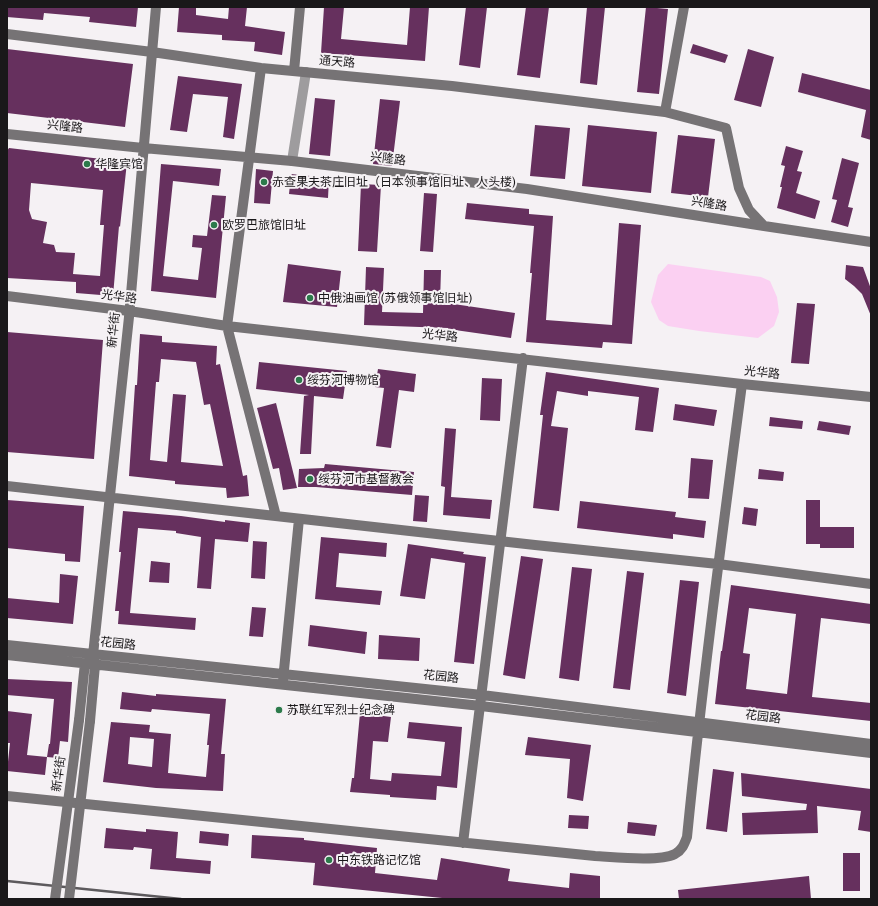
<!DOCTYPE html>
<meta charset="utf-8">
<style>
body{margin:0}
#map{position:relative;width:878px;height:906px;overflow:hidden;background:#f5f1f4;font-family:Literata,serif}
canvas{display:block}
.frame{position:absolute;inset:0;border:8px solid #1a181a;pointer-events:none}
</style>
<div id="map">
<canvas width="878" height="906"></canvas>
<div class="frame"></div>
</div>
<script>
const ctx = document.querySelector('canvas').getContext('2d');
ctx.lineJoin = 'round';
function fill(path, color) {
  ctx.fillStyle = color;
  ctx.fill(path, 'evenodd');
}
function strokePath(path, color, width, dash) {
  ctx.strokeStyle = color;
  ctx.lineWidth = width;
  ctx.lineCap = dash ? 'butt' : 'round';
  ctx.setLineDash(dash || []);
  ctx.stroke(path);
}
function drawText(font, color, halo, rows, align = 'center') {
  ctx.font = font + ' Literata,"Noto Sans SC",serif';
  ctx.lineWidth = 4;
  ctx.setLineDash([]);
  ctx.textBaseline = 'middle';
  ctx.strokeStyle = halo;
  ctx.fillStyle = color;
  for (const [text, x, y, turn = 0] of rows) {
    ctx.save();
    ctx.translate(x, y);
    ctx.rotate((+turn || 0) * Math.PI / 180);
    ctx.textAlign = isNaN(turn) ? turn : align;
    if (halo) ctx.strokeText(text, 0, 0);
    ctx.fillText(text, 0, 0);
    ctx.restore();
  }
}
const green = new Path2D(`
 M668,264L761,277L770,281L777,297L779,312L774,326L758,338L699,331L668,326L659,320L651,302L658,275Z`);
const building = new Path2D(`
 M7,7H138L136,27L89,22L90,17L44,13L43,20L7,17Z
 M179,7H196V15L228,19L229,7H247L245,26L285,32L282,55L254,51L255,42L222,40V35L177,32Z
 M324,7H344L341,39L407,45L410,7H429L425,61L321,53Z
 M466,7H487L480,68L459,65Z
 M526,7H549L540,78L517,75Z
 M587,7H605L597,85L580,83Z
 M646,7L668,9L659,94L637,92Z
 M693,44L728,55L725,63L690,53Z
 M7,49L133,64L125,127L7,113Z
 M748,49L774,57L761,107L734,100Z
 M802,73L871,90V140L861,137L866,110L798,92Z
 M178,76L242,84L234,139L223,137L228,97L193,94L187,132L170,130Z
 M315,98L335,100L330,156L309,154Z
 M380,99L400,101L392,166L373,164Z
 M535,125L570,128L565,179L530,176Z
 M588,125L657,132L651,193L582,186Z
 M678,135L715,139L708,197L671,193Z
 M786,146L803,151L797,171L802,172L796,193L820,201L815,219L777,208L782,187H780L785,166L781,165Z
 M9,148L127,162L120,227L119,226L113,296L76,293V282L7,278V151ZM31,183L103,190L100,225H104L100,276L73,274L75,253L56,252L54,245L43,243L47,222L32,219L29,210Z
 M842,158L859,163L848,207L853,208L848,227L831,222L837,200L832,199Z
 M161,164L221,169L219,186L173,181L163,276L198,280L202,248L192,247L193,235L207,236L212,195L226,196L216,298L151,291Z
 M256,169L273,171L270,204L254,203Z
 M291,174L329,178L328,198L289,194Z
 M361,184L381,185L377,252L358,251Z
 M424,193L437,194L433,252L420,251Z
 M467,203L529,209V214L553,216L546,320L612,325L619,223L641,225L632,344L603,342L602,348L526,342L532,273H530L534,226L465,219Z
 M288,264L341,271L337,307L283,302Z
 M846,265L863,267L871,289V316L862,294L854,286L845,279Z
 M366,267L384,268L382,312L423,313L424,270H441L440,302L515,313L511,338L448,329V328L364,325Z
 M797,303L815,304L809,364L791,363Z
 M7,332L103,340L94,459L7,452Z
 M140,334L162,336V342L217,346L216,365L220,364L243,476L247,475L249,496L227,498L226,488L175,484V481L129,476L135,385H137ZM161,359L196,362L204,405L210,404L223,466L181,462L186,395L173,394L167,462L150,460L156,382H159Z
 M259,362L347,371L343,399L314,396L311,454H300L304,396L309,395L256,389Z
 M378,369L416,374L414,392L399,390L391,448L376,446L384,388L375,387Z
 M546,372L659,388L653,432L635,430L639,397L588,391V396L557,391L551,426L568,428L559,511L533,508L543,415H540Z
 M482,378L502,379L500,421L480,420Z
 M276,403L297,488L283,490L279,468L273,469L257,408Z
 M675,404L717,410L714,426L673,420Z
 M770,417L803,421L802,429L769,426Z
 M819,421L851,426L849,435L817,430Z
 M445,428L456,429L451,497L492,500L490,519L443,515L445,487L441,486Z
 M691,458L713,460L709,499L688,498Z
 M325,464L414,472L412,495L316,487H298L299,469L324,468Z
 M759,469L784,472L783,481L758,479Z
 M415,495L429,496L427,522L413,521Z
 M7,500L84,506L80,562L65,561V554L7,548Z
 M806,500H820V527H854V548H820V544H806Z
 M580,501L676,512L675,517L706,521L704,538L673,534V539L577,528Z
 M744,507L758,509L756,526L742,524Z
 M123,511L181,516L225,522V520L250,523L248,542L215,539L211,589L197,588L201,537L176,533V531L138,528L130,613L196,618L195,630L118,624L119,611H115L121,552H119Z
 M321,537L387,543L386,557L339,553L336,587L382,591L380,605L315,599Z
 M253,541L267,542L265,579L251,578Z
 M408,544L464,552L463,554L486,557L474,664L454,662L465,563L431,558L425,599L400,596Z
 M521,556L543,559L525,679L503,675Z
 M151,561L170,563L169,583L149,582Z
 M572,567L592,569L579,681L559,678Z
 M627,571L644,573L630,690L613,688Z
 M60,574L78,576L73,624L7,618V598L59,603Z
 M680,580L699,582L686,696L667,693Z
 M731,585L871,604V624L821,618L812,697L871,703V721L715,704L721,651H722ZM749,608L796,614L787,694L746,689L750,654L743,653Z
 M252,607L266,608L263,637L249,636Z
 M310,625L367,632L365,654L308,646Z
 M379,635L420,638L419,661L378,659Z
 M7,679L72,682L68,742L60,741L58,758L47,757L49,744H50L54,699L7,695Z
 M122,692L156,696V694L226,699L221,754H225L223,791L156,788L103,782L111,722L150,725L149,732L171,734L168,773L206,777L209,745H207L210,714L152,709L151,712L120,709ZM130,737L154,739L152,767L128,764Z
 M7,711L32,714L27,755L47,757L45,775L7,771L10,743H7Z
 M360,713L391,717L388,742L373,741L370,779L391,781L392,773L441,776L445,742L407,738L409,722L462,727L457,788L437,786L436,800L390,797V795L350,792L352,778H354Z
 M528,737L591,745L583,801L567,798L570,759L525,755Z
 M713,769L734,772L727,832L706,829Z
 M741,773L871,789V832L858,830L861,811L817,806L818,833L743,835L742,813L806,810L807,804L742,796Z
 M569,815L589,816L588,829L568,828Z
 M628,822L657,825L655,836L627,833Z
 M106,828L146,832V829L178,832L176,858L211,861L210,874L150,869L152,849L134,847L133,850L104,848Z
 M200,831L229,834L228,846L199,843Z
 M252,835L304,838V840L377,848L375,873L437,880L441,858L510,869L508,881L569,888L570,873L600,876V899H452L313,885L315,863L251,858Z
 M843,853H860V891H843Z
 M809,876L811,899H679L678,890Z`);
const street = new Path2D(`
 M292,161L306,72`);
const secondary = new Path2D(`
 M7,34L152,52L261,68L452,86L665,112L726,128L739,188L749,210L764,226L871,242
 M261,68L227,326L276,516
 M294,71L300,7
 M665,112L684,7
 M7,134L143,148L292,161L527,189L764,226
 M7,296L129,311L227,326L742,384L871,397
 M7,486L535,545L718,564L871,584
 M7,645L482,695L871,744
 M7,655L481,706L871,753
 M283,680L299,519
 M79,720L85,663L89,659
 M90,721L95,665L93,655L129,317L156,7
 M7,796L595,856C614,857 659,862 675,854C682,850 684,845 687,837C702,686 722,535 742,384
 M463,843L523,358`);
const rail = new Path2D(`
 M7,881L181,899`);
const secondaryBridge = new Path2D(`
 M55,899L79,720
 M69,899L90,721`);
const markers = [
 [87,164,4,"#2c7a4b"],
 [264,182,4,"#2c7a4b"],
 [214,225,4,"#2c7a4b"],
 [310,298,4,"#2c7a4b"],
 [299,380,4,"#2c7a4b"],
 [310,479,4,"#2c7a4b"],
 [279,710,4,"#2c7a4b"],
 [329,860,4,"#2c7a4b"]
];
const streetNames = [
 ["通天路",337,62,5],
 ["兴隆路",65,127,6],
 ["兴隆路",388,159,7],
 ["兴隆路",709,204,9],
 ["光华路",119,297,8],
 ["新华街",114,330,-84],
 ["光华路",440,336,6],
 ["光华路",762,373,6],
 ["花园路",118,644,6],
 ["花园路",441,677,6],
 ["花园路",763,717,7],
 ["新华街",59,774,-82]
];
const poiNames = [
 ["华隆宾馆",95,164],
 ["赤查果夫茶庄旧址（日本领事馆旧址、人头楼)",272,182],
 ["欧罗巴旅馆旧址",222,225],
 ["中俄油画馆 (苏俄领事馆旧址)",318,298],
 ["绥芬河博物馆",307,380],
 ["绥芬河市基督教会",318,479],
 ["苏联红军烈士纪念碑",287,710],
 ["中东铁路记忆馆",337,860]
];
fill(green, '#fbd0f2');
fill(building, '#66305e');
strokePath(street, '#9e9c9e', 10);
strokePath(secondary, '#767375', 10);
strokePath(rail, '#5d5a5d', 2.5);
strokePath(secondaryBridge, '#767375', 10);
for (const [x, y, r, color] of markers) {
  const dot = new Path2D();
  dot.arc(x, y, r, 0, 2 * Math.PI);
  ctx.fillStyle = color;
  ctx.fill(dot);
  strokePath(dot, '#f5f1f4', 1.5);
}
drawText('12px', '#1a181a', '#f5f1f4', streetNames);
drawText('12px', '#1a181a', '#f5f1f4', poiNames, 'left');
</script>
